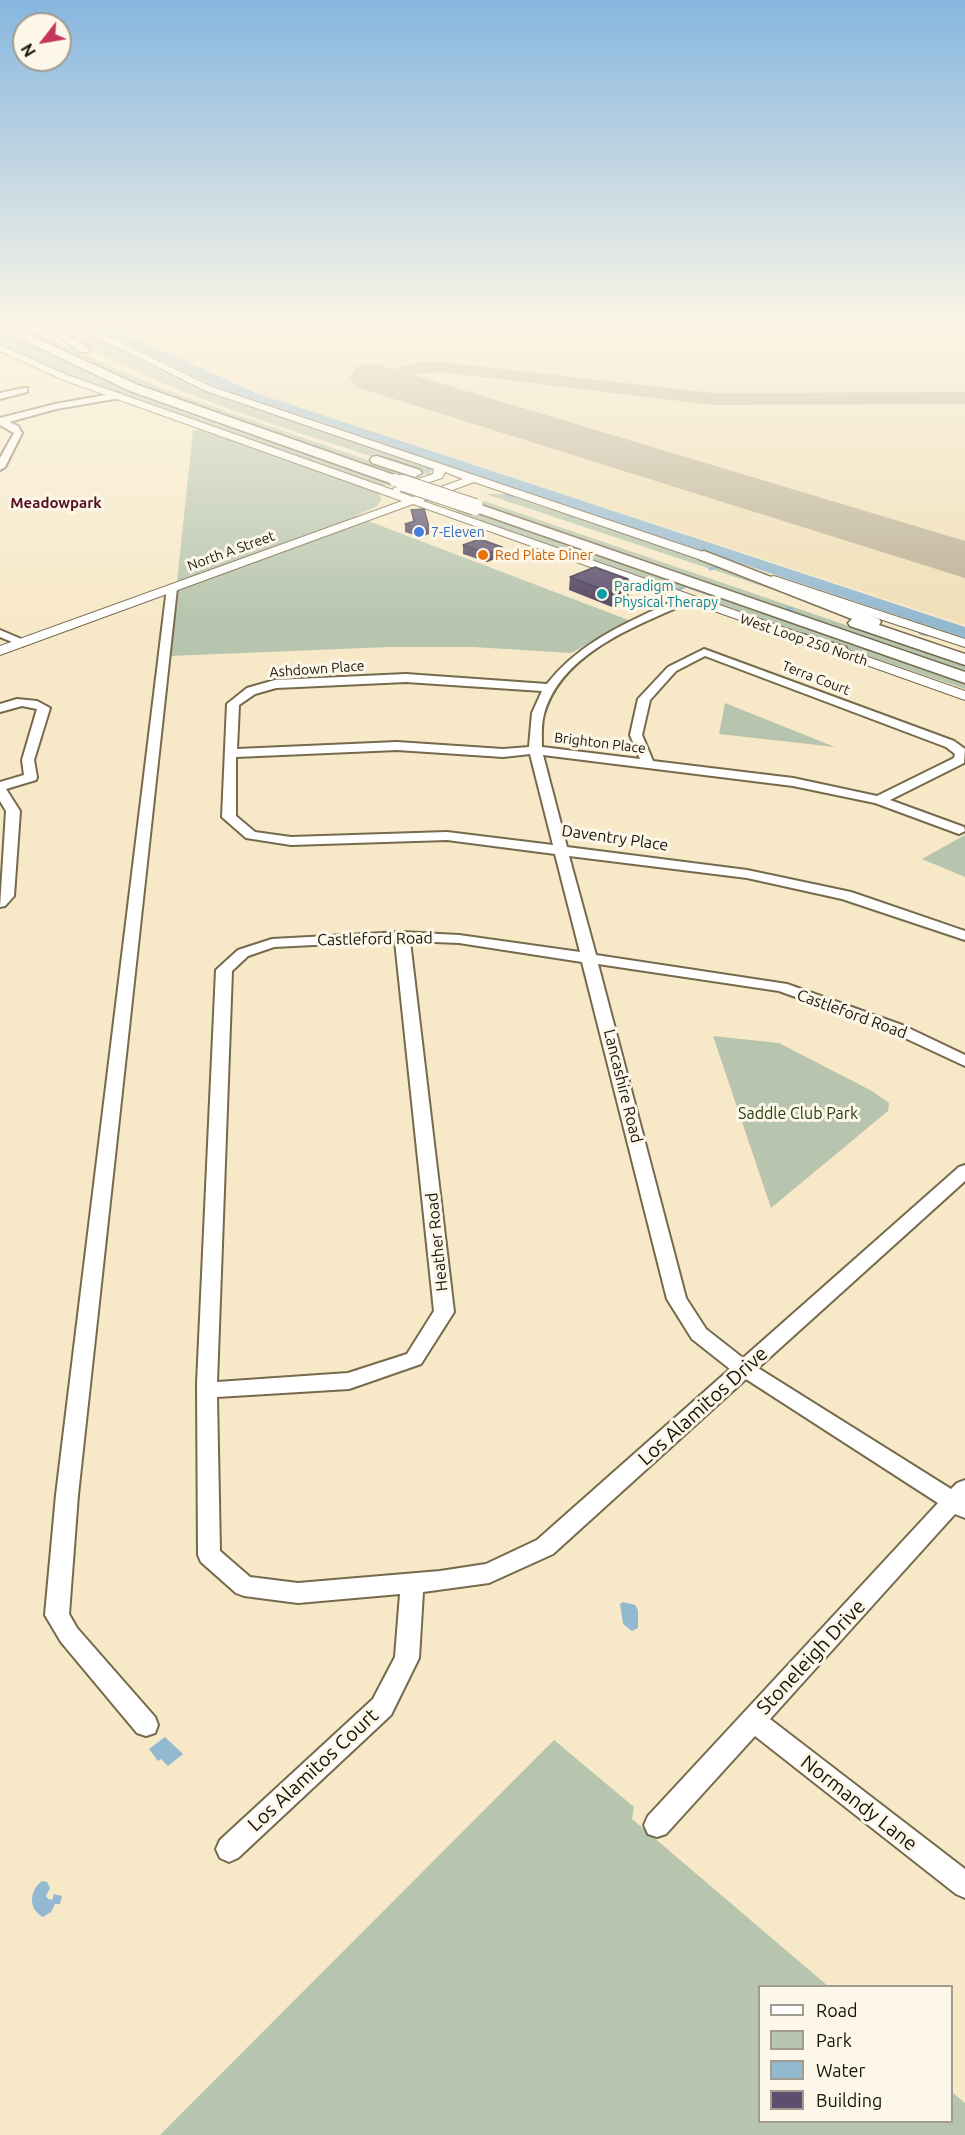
<!DOCTYPE html>
<style>
body{margin:0}
#map{position:relative;width:965px;height:2135px;overflow:hidden;background:#f7e9c8;font-family:Ubuntu,sans-serif}
canvas{display:block}
.legend{position:absolute;left:758px;top:1985px;width:195px;height:138px;box-sizing:border-box;background:#fdf7ea;border:2px solid #a19c8f;margin:0;padding:8px 10px;list-style:none;font-size:18px;color:#181307}
.legend li{display:flex;align-items:center;gap:12px;height:30px}
.legend b{width:30px;border:2px solid #a19c8f}
.north{position:absolute;left:12px;top:12px;width:60px;height:60px;box-sizing:border-box;background:#fdf7ea;border:2px solid #a19c8f;border-radius:50%;rotate:239deg;font-size:16px;font-weight:700;line-height:24px;text-align:center;color:#181307}
.north::after{content:'';display:block;margin:auto;width:21px;height:27px;background:#c5365e;clip-path:polygon(50% 0,100% 100%,50% 72%,0 100%)}
</style>
<div id="map">
<canvas width="965" height="2135"></canvas>
<ul class="legend">
<li><b style="height:8px;background:#fff"></b>Road</li>
<li><b style="height:16px;background:#b7c5ae"></b>Park</li>
<li><b style="height:16px;background:#93b9d1"></b>Water</li>
<li><b style="height:16px;background:#5c4e6e"></b>Building</li>
</ul>
<div class="north">N</div>
</div>
<script>
const ctx = document.querySelector('canvas').getContext('2d');
ctx.lineJoin = 'round';
function fill(path, color) {
  ctx.fillStyle = color;
  ctx.fill(path, 'evenodd');
}
function strokePath(path, color, width, dash) {
  ctx.strokeStyle = color;
  ctx.lineWidth = width;
  ctx.lineCap = dash ? 'butt' : 'round';
  ctx.setLineDash(dash || []);
  ctx.stroke(path);
}
function drawText(font, color, halo, rows, align = 'center') {
  ctx.font = font + ' Ubuntu,sans-serif';
  ctx.lineWidth = 6;
  ctx.setLineDash([]);
  ctx.textBaseline = 'middle';
  ctx.strokeStyle = halo;
  ctx.fillStyle = color;
  for (const [text, x, y, turn = 0] of rows) {
    ctx.save();
    ctx.translate(x, y);
    ctx.rotate((+turn || 0) * Math.PI / 180);
    ctx.textAlign = isNaN(turn) ? turn : align;
    if (halo) ctx.strokeText(text, 0, 0);
    ctx.fillText(text, 0, 0);
    ctx.restore();
  }
}
const built = new Path2D(`
 M197,325H965V625L266,396L142,339Z`);
const green = new Path2D(`
 M7,325H20L127,374L182,396L411,475L400,479L288,441L120,378Z
 M50,325H70L217,396L432,468L428,470L431,473L429,475C307,434 159,395 50,325Z
 M0,332L185,413L398,486L380,485L66,376L0,346Z
 M199,429L376,491L382,499L376,507L355,516L631,621L571,653L473,647H390L169,656L193,431Z
 M485,494H504C608,529 711,561 813,603Z
 M484,501L965,666V675L474,505Z
 M455,506L686,586L676,591L453,512L458,510Z
 M720,598L965,684V689L710,603Z
 M725,703L835,747L719,734Z
 M965,835V877L922,859Z
 M713,1036L779,1043L872,1091L889,1103L888,1111L771,1208Z
 M554,1740L634,1807L632,1819L828,1986H760V2122H952V2092L965,2103V2135H160Z`);
const water = new Path2D(`
 M105,325H157L126,334L256,393L965,627V638L261,404L210,384L93,328Z
 M623,1602L635,1605L638,1610V1628L632,1631L623,1624L620,1604Z
 M165,1737L183,1754L168,1766L161,1759L158,1761L149,1749Z
 M42,1881L47,1882L50,1888L46,1896L48,1899L52,1900L54,1894L62,1896L60,1904H55L51,1912L43,1917C28,1909 29,1891 42,1881Z`);
const streamFar1 = new Path2D(`
 M66,348L67,349H63Z
 M25,354L21,356L19,355Z
 M402,458L408,460
 M427,469H431V470H427Z`);
const stream = new Path2D(`
 M506,495L512,497
 M568,515L574,517
 M710,569L715,567
 M672,586L678,583
 M686,586L720,598L710,603L676,591Z
 M789,608L792,609L786,610Z
 M920,633L928,635`);
const taxiway = new Path2D(`
 M441,362L713,393L965,392V404L713,405L441,372L415,374L404,380L408,385L406,389C395,392 391,389 385,380C398,362 420,361 441,362Z`);
const runway = new Path2D(`
 M373,363L965,541V578L356,387L350,377L356,367Z`);
const minor = new Path2D(`
 M24,388H27V392L0,399V393Z
 M117,393L120,394V398L56,409L9,422L18,426L22,433L5,467L0,470V458L14,433L0,425V418L55,404Z
 M172,585L177,588L78,1495L69,1614L77,1628L155,1717L158,1725L155,1733L146,1736L137,1733L61,1642L45,1615L56,1495L167,588Z
 M688,596L692,597V601C639,625 562,651 544,714C541,725 542,736 542,747L640,759L630,735L638,699L668,667L704,649L954,741L965,749L964,763L890,800L964,827L965,831L959,834L875,803L793,786L543,755L567,847L747,870L851,892L965,931V940L842,899L747,878L569,856L596,955L787,984L902,1025L965,1055V1066L890,1031L779,991L598,964L686,1298L706,1329L743,1358L959,1167L965,1165V1181L758,1368L951,1489L957,1483L965,1480V1518L955,1514L770,1719L965,1869V1898L956,1894L755,1736L666,1834L657,1837L648,1834L644,1825L648,1816L938,1503L746,1379L553,1554L489,1583L423,1592L419,1658L391,1715L238,1858L229,1862L220,1858L216,1849L220,1840L373,1699L395,1657L400,1594L298,1603L244,1596L236,1593L201,1562L198,1555L197,1383L216,970L238,950L272,939L402,932L459,935L580,952L555,854L447,840L291,845L246,838L222,817L227,704L247,688L275,680L406,674L547,684C575,648 613,629 654,610C665,605 676,599 688,596ZM705,656L946,747L955,754L954,758L877,796L793,778L653,761L642,735L650,700L676,671ZM406,682L542,691L532,713L529,747L503,749L397,742L237,749L239,705L255,694L276,688ZM397,750L503,757L530,754L553,845L447,832L291,837L255,832L236,816V757ZM395,941L434,1311L407,1354L348,1373L217,1382L232,971L248,956L274,947ZM410,941L459,943L582,962L667,1299L692,1339L730,1369L537,1540L486,1564L440,1571L298,1583L250,1577L220,1551L217,1397L349,1389L421,1364L454,1312Z
 M0,630L26,641L28,643L22,646L0,637Z
 M17,699L37,701L50,708L34,760L37,777L36,780L6,789L20,811L14,896L5,906L0,907L6,811L0,801V782L24,775L22,760L37,709L22,706L0,712V704Z`);
const major = new Path2D(`
 M73,325H83L212,387L727,560L729,563L727,566H719L474,482L423,501L965,691V700L413,504L0,655V646L402,501L61,379L0,351V345L67,375L393,490L394,487L433,474L434,469L206,391ZM445,472L463,479L413,497L399,492L442,478Z
 M774,576L965,639V647L770,583L768,580L770,577Z`);
const highway = new Path2D(`
 M0,325H8L138,385L400,477L402,480L400,483H390L130,391L0,329Z
 M42,325H54L90,350L88,352H80Z
 M377,456L420,470L422,473L415,477L372,463L370,460L372,457Z
 M475,503L965,672V683L470,510L468,507L470,504Z
 M704,551L879,619L881,622L879,625L965,654V665L850,626L848,623L852,619L699,559L696,556L699,553Z
 M802,634L846,647L848,651L840,656L796,642L794,639L796,636Z`);
const highwayBridgeFar1 = new Path2D(`
 M395,480L408,484`);
const highwayBridge = new Path2D(`
 M403,483L475,507`);
const wall = new Path2D(`
 M411,510L429,527V534L420,537L405,532V524L413,521Z
 M463,545L502,556L487,562L463,554Z
 M570,577L629,586L628,599L612,607L569,590Z`);
const shadedWall = new Path2D(`
 M429,527V534L420,537V530Z
 M502,547V556L487,562V554Z
 M629,586L628,599L612,607L613,594Z`);
const building = new Path2D(`
 M424,509L429,527L420,530L405,524L415,521L411,510Z
 M480,539L502,547L487,554L463,545Z
 M595,567L628,579L629,586L613,594L570,577Z`);
const markers = [
 [419,532,6,"#3f7fe0"],
 [483,555,6,"#e8710a"],
 [602,594,6,"#0f9aa8"]
];
const farShopnames = [
 ["7-Eleven",431,532]
];
const farStreetnames = [
 ["North A Street",231,551,-20],
 ["West Loop 250 North",804,640,19],
 ["Ashdown Place",317,669,-4],
 ["Terra Court",816,678,21],
 ["Brighton Place",600,743,7]
];
const farFoodnames = [
 ["Red Plate Diner",495,555]
];
const farCulturenames = [
 ["Paradigm",614,586],
 ["Physical Therapy",614,602]
];
const farNeighbourhoodnames = [
 ["Meadowpark",56,503]
];
const streetNames = [
 ["Daventry Place",615,838,8],
 ["Castleford Road",375,939,-1],
 ["Castleford Road",852,1014,20],
 ["Lancashire Road",623,1086,76],
 ["Heather Road",437,1242,-96]
];
const parkNames = [
 ["Saddle Club Park",798,1114]
];
const nearStreetnames = [
 ["Los Alamitos Drive",703,1406,-42],
 ["Stoneleigh Drive",811,1657,-47],
 ["Los Alamitos Court",313,1770,-43],
 ["Normandy Lane",859,1803,38]
];
fill(built, '#f0dfb7');
fill(green, '#b7c5ae');
fill(water, '#93b9d1');
strokePath(streamFar1, '#93b9d1', 2);
strokePath(stream, '#93b9d1', 3);
fill(taxiway, '#baaf94');
fill(runway, '#baaf94');
strokePath(minor, '#766a4c', 4);
strokePath(major, '#766a4c', 2);
strokePath(highway, '#766a4c', 3);
fill(minor, '#fff');
fill(major, '#fff');
fill(highway, '#fff');
strokePath(highwayBridgeFar1, '#766a4c', 14, []);
strokePath(highwayBridge, '#766a4c', 18, []);
strokePath(highwayBridgeFar1, '#fff', 12);
strokePath(highwayBridge, '#fff', 16);
fill(wall, '#4f435f');
fill(shadedWall, '#40374d');
fill(building, '#5c4e6e');
strokePath(building, '#40374d', 1.5);
const sky = ctx.createLinearGradient(0, 0, 0, 623);
sky.addColorStop(0, '#86b6df');
sky.addColorStop(0.52, '#fbf5e6');
sky.addColorStop(1, '#fbf5e600');
ctx.fillStyle = sky;
ctx.fillRect(0, 0, 965, 623);
for (const [x, y, r, color] of markers) {
  const dot = new Path2D();
  dot.arc(x, y, r, 0, 2 * Math.PI);
  ctx.fillStyle = color;
  ctx.fill(dot);
  strokePath(dot, '#fdf7ea', 2);
}
drawText('14px', '#366cbe', '#fdf7ea', farShopnames, 'left');
drawText('14px', '#181307', '#fdf7ea', farStreetnames);
drawText('14px', '#c56008', '#fdf7ea', farFoodnames, 'left');
drawText('14px', '#0d838f', '#fdf7ea', farCulturenames, 'left');
drawText('bold 15px', '#540f23', '#fdf7ea', farNeighbourhoodnames);
drawText('16px', '#181307', '#fdf7ea', streetNames);
drawText('16px', '#25410c', '#fdf7ea', parkNames);
drawText('20px', '#181307', '#fdf7ea', nearStreetnames);
</script>
